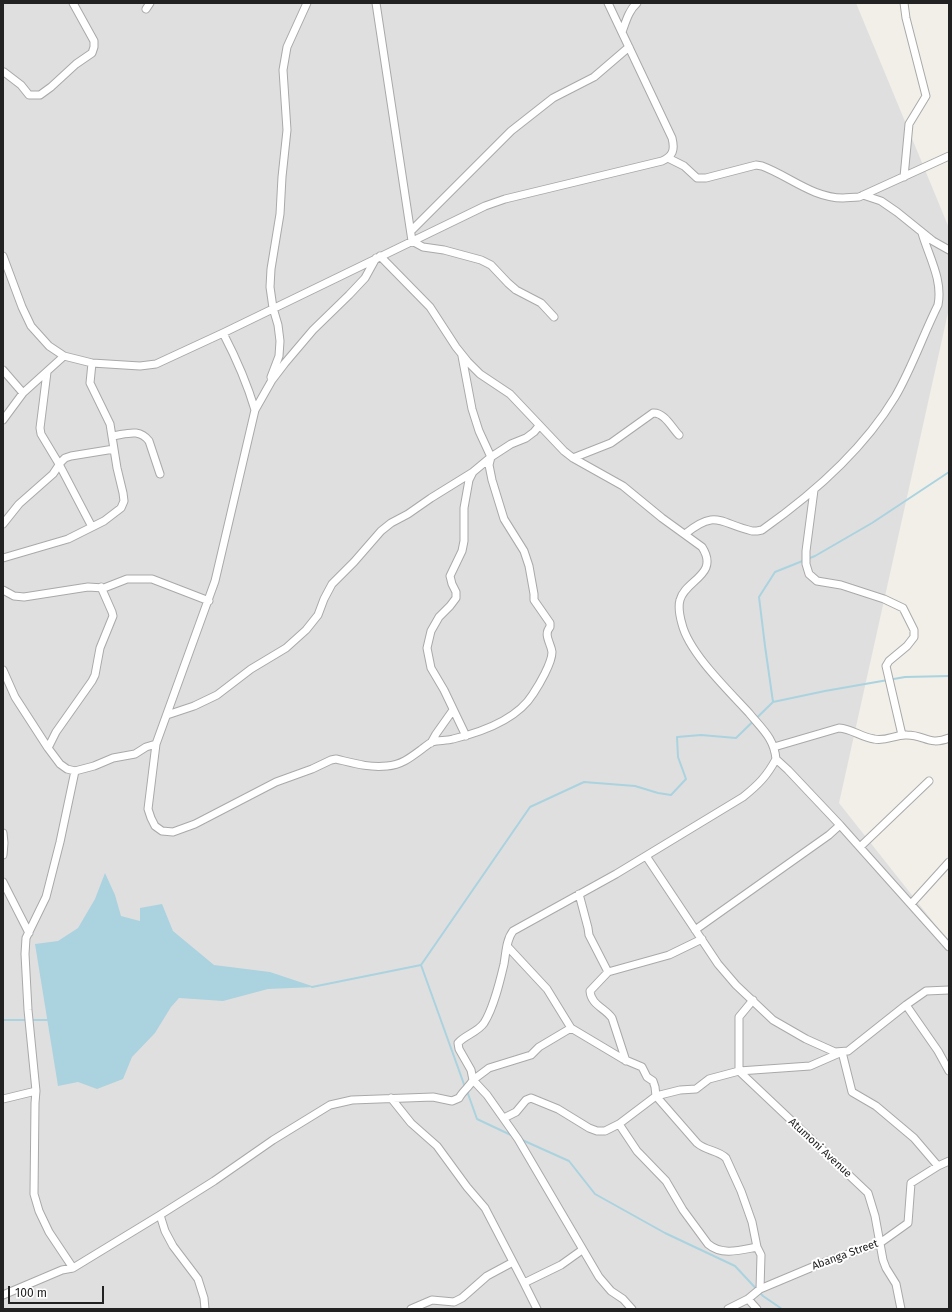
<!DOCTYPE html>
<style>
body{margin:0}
#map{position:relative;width:952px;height:1312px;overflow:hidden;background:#f2efe9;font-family:"Fira Sans",sans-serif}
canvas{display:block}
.frame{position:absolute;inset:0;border:4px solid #222;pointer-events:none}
.scale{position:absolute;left:8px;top:1286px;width:96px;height:18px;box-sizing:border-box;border:2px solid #222;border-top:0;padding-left:5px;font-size:12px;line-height:14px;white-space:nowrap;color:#222;-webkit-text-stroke:3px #fff;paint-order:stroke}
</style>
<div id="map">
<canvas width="952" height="1312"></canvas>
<div class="frame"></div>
<div class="scale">100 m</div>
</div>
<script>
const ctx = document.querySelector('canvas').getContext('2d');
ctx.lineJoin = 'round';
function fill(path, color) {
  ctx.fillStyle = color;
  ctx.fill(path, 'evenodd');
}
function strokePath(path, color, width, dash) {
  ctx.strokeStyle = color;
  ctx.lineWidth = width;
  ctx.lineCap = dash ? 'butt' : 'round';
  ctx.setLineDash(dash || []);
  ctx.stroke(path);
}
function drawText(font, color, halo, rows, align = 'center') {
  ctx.font = font + ' "Fira Sans",sans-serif';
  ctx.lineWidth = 4;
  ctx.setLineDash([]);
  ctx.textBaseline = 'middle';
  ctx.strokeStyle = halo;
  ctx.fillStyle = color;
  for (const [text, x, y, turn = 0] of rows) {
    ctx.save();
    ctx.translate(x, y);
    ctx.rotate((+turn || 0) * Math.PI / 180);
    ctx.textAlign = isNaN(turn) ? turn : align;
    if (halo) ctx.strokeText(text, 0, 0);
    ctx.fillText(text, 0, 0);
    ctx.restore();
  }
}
const residential = new Path2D(`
 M3,3H856L949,228V308L839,803L949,942V1309H3Z`);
const water = new Path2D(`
 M105,873L115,895L121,916L140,921V908L162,904L173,931L214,965L270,972L315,987L268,989L223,1001L179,998L171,1007L155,1033L132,1057L123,1079L97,1089L78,1082L58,1086L35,944L58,941L78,928L95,899Z`);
const stream = new Path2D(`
 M773,702L825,691L905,677L949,676
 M421,965L465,1087
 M312,987L421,965L530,807L584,782L635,786L658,793L671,795L686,779L678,757L677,737L701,735L736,738L773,702L765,646L759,597L775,572L815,556L872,523L949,472
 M3,1020H50
 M467,1091L477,1119L513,1136
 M520,1139L569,1161L595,1194L665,1233L735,1266L763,1296L782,1309`);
const street = new Path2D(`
 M376,3L412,241L423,247L444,250L481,260L491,265L508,283L516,290L541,303L554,317
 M146,9L150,3
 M622,32C626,21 629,10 637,3
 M4,72L21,85L29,95H40L51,87L76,64L92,53L94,47V41L73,3
 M668,158L684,166L697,178H706L756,165L762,166C789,176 813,198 843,198C848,198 853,197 859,197L949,156
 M904,177L909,124L926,96L906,18L904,3
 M863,195L881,201L897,212L933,241L949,250
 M411,231L511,131L553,98L594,77L629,47
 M3,256L22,307L31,326L49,346L64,356L92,363L140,366L156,364L223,333L485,206L505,199L662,161C673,156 675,150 672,138L608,3
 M380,256L430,307L456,347L468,362L480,374L510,394L564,451L573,458L623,486L662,518L702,547C720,575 685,580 680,600C678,607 680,617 682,624C689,653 729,691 749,713C762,729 774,738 776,759
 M223,333C236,358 247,383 255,410
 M3,370L23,393
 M47,372L40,428L41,434L59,464L92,527
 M271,377L279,356L280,341L278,325L273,308L270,287L271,269L280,214L282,177L287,130L283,70L287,47L307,3
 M3,420L23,393L64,356
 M112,436C127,434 139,428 149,441L160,474
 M573,458L611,443L653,413C664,412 672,428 679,435
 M814,490L806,551V564L809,574L817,581L841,585L884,599L903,608L914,630V637L907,646L889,661L886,666L902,735
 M3,524L19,504L53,474L61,462L65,458L71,456L114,449
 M685,534C716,509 719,523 752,531H757L762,530C813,494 863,450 895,397C912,368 923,335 938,305C943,280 929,257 922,233
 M3,558L68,539L104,521L121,508L124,501L123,493L117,468L110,424L90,383L92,363
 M3,590L14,596L24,597L88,587L104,588L127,579H152L209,601
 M3,670L15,697L48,748L60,764L67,769L75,771
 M167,715L194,706L217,695L251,669L286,648L306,630L318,615L324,599L332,584L354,562L381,531L391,523L408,514L431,498L473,472
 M466,736L444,690L431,668L427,648L431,631L439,617L450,606L456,598V592L452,584L450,576L462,551L464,541V508L469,480L473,472L491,457L511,444L526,438L534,432L539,426
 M431,743L436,734L453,710
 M156,744L148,809L151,818L155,826L162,831L173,832L195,824L276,782L312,769L331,760L336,759C353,763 369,768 387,766C401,765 410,758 422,749C425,747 428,744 432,742C439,740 446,741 453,739C482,732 517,720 533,694C539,685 552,663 552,652C551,643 543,635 550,627V623L534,600V594L529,566L524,551L504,519L492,480L489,465L491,457L479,431L472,409L462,356
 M774,747L839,728C852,729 861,737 874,739C886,742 896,734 907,735C925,735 929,746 949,738
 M48,748L56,732L92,681L95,675L100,648L113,616L112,612L101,587
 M3,833L4,843L3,855
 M860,847L929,781
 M646,856L718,964L736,985L773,1020L806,1039L835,1052L848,1051L906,1005L926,991L949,990
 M3,882L29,933
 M579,894L588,928L589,935L608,972L590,991C591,1005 605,1008 612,1018L626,1061
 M911,904L949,862
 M695,930L829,835L840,825
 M507,946L547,989L571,1028L623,1059L642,1067L647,1077L653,1081L655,1087L656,1096L697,1143C706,1151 718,1150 726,1158L741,1191L752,1222L757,1247L761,1255L760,1289
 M608,972L669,955L702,939
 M753,1000L739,1017V1071L868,1193L875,1216L883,1260L886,1268L896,1284L901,1309
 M906,1005L938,1051L949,1071
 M571,1028L539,1047L531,1055L489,1068L473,1080L487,1095L518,1139L599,1277L611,1291L623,1299L632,1309
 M36,1091L35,1103L34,1194L39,1211L49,1232L73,1268
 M391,1098L411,1123L437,1146L467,1187L485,1208L524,1283
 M3,1099L36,1091L28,1010L25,954L26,938L46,897L60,842L75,771L94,766L113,758L135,754L146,747L156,744L215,581L255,410L272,380L285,363L313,330L349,295L365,278L376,258
 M504,1118L516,1112L526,1100L531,1098L558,1109L589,1128L597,1131H605L619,1124L656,1096L680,1090L696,1089L709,1079L739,1071L810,1066L842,1052L852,1092L876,1106L914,1138L938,1166
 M619,1124L637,1151L666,1181L683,1210L708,1244C722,1256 741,1250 757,1247
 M160,1215L165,1231L173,1246L198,1279L204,1298L205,1309
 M3,1295L62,1270L73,1268L160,1215L214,1181L273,1140L330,1105L352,1100L433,1097L452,1101L459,1098C463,1091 469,1087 473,1080L471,1070L459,1049L458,1043C465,1035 478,1032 484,1023C494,1007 500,981 504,964C506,953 506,940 513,931L616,874L743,797C758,785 767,776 776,759L788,770L840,825L949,947
 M748,1299L757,1309
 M411,1309L432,1300L454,1302L462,1298L487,1276L513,1262
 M537,1309L524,1283L561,1265L582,1250
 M728,1309L748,1299L760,1289L822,1263L880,1243L908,1223L911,1183L938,1166L949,1161`);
const streetNames = [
 ["Atumoni Avenue",820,1148,43],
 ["Abanga Street",845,1255,-20]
];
fill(residential, '#e0dfdf');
fill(water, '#aad3df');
strokePath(stream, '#aad3df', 2);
strokePath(street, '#a9a9a9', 9);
strokePath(street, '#fff', 7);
drawText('11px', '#222', '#fff', streetNames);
</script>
